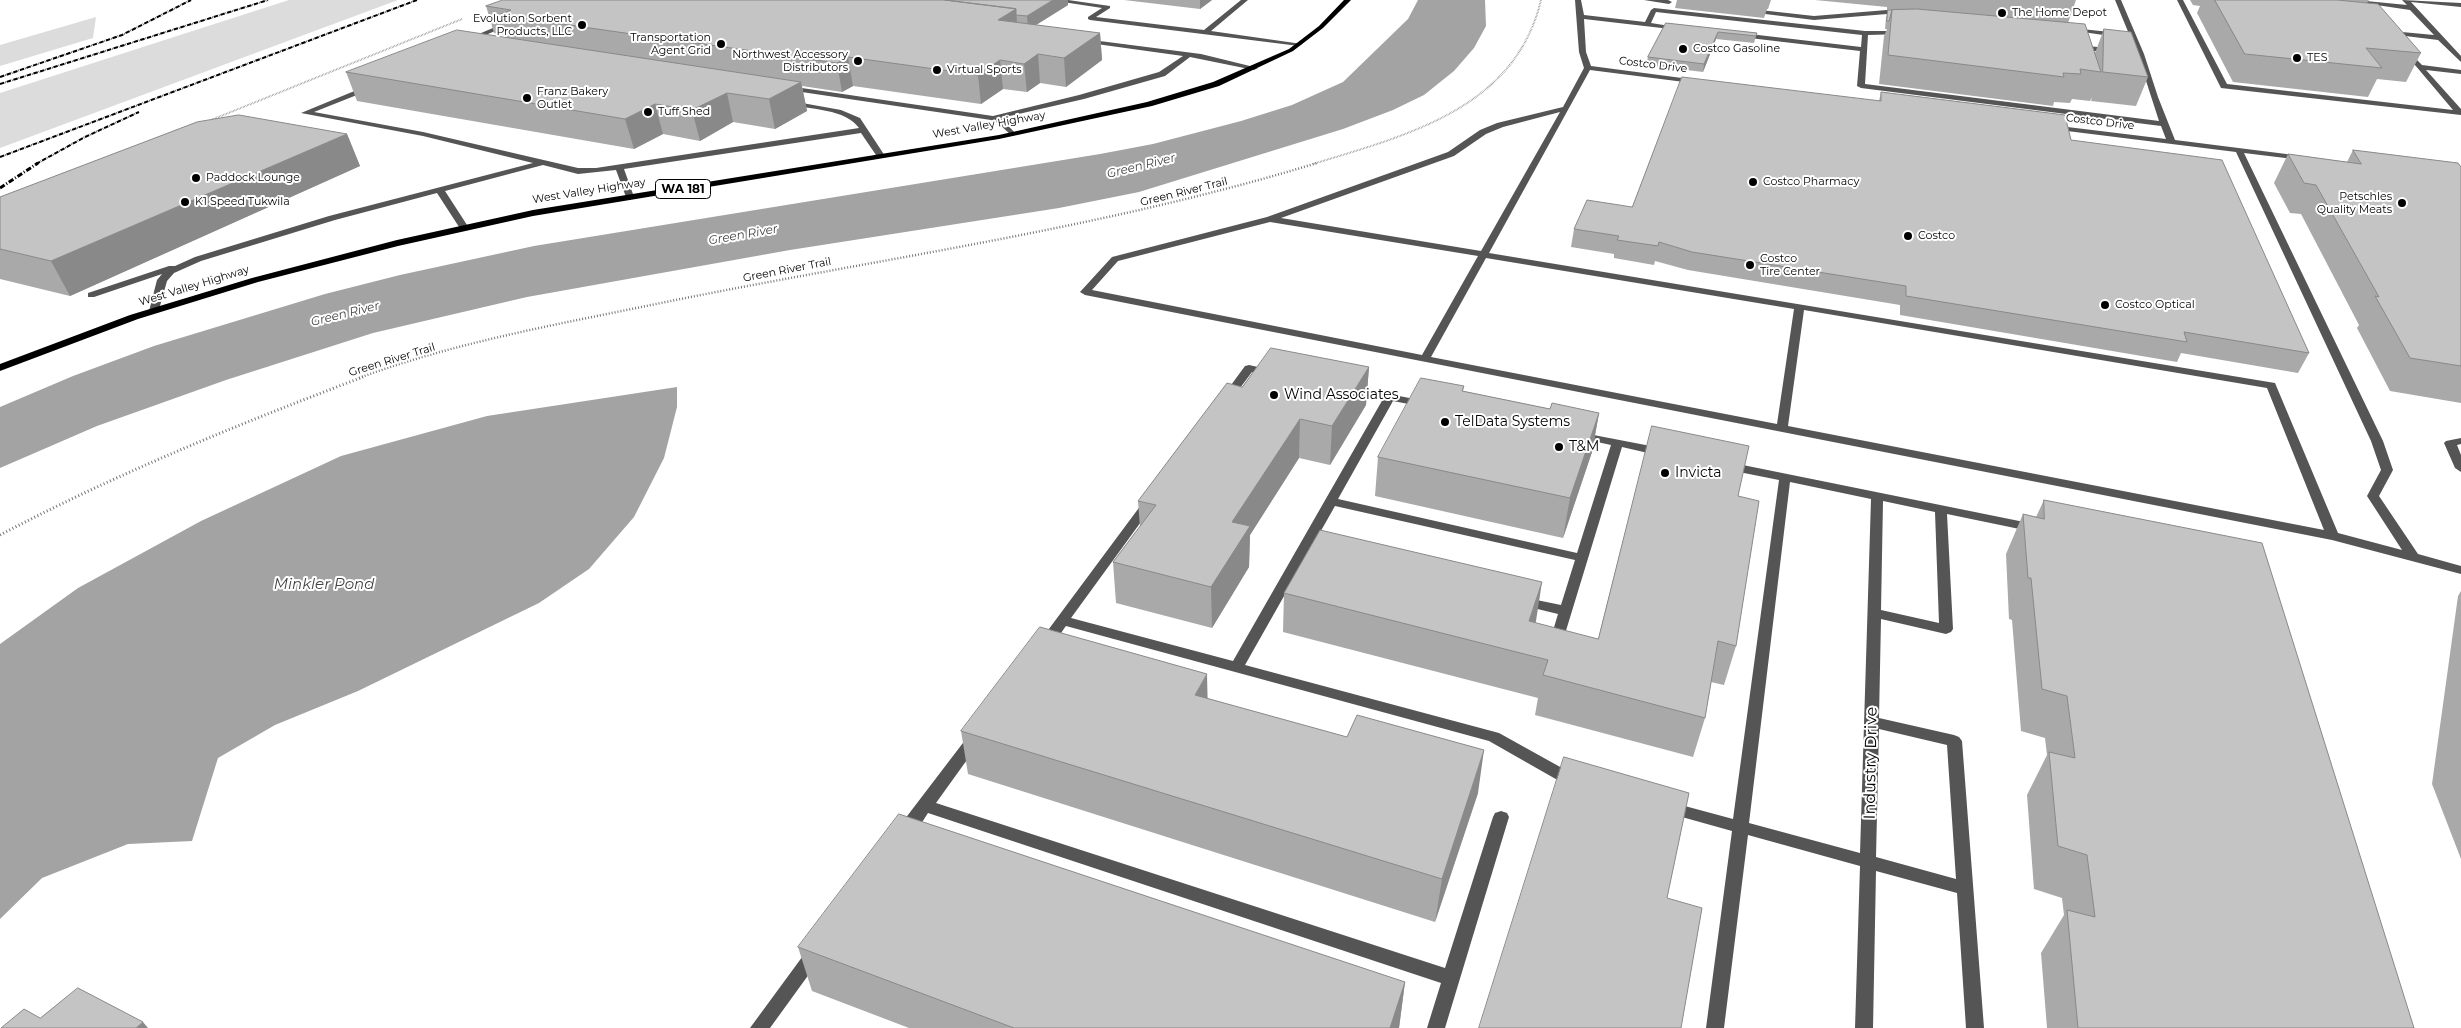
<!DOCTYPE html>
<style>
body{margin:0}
canvas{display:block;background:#fff}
</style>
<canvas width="2461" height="1028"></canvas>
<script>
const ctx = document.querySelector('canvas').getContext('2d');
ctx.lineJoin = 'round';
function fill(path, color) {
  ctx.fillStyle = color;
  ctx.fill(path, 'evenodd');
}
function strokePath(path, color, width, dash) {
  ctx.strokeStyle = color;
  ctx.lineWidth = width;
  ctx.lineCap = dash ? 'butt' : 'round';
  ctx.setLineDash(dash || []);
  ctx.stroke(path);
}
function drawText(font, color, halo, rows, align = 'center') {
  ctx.font = font + ' Montserrat,sans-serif';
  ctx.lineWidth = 4;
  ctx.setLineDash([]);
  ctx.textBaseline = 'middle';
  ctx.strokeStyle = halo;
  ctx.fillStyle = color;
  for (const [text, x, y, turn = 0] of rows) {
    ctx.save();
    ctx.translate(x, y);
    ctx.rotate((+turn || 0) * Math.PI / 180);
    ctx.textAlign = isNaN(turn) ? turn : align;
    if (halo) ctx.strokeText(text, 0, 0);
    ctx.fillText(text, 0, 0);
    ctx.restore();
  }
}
const green = new Path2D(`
 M289,0H398L0,148V93Z
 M96,17L93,38L0,66V45Z`);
const water = new Path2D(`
 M1418,0H1485L1486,26L1474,48L1454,71L1424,95L1393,110L1343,129L1139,192L1059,208L790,250L527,297L373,333L226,380L97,426L0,468V407L73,376L154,346L325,294L400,275L534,246L1100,154L1153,144L1241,121L1292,105L1343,82L1408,19Z
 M677,387V407L664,458L634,517L589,569L539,603L358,691L275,725L218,758L192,841L128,844L42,878L0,919V644L78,588L201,521L341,456L487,416Z`);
const pathFar2 = new Path2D(`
 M211,120L462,19
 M1313,164C1407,135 1515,109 1541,0`);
const pathFar1 = new Path2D(`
 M359,378C453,343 554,325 651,305C874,259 1099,230 1317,163`);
const path = new Path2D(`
 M0,535C118,473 239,424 363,377`);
const minor = new Path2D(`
 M1050,0H1068L1110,6V8L1096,17L1204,30L1241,0H1248L1211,31L1302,44L1299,46L1090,20L1088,19V17L1102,8Z
 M1575,0H1581L1584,15L1645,22L1651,10L1654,8L1865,31H1901L1903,32V34L1868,35L1865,84L2159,121L2138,56L2078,49L2075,47L2078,45L2136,51L2131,39L2069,30L2072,28L2129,34L2115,0H2121L2144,54L2158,97L2175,140L2302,156L2306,158L2302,160L2244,153L2383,441L2393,470L2379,496L2418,554L2461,566V574L2332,540L1085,295L1080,292L1112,257L1267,217L1448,152L1480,130L1497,123L1563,107L1584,68L1579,52ZM1656,12L1862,35L1861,47L1741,33L1738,35L1741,37L1860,51L1857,86L1861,88L2161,126L2166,139L2051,125L2047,127L2051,129L2236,152L2371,441L2381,470L2367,496L2402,550L2338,533L2275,383L1489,253L1590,70L1700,84L1701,82L1697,80L1591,66L1586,52L1584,19L1679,30L1682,28L1651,23ZM1560,112L1481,251L1281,218L1454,156L1486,134L1503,127ZM1270,222L1478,256L1422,355L1092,290L1118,261ZM1486,258L1794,309L1777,424L1431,357ZM1804,310L2267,388L2324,530L1788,426Z
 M1644,0H1668L1672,2L1669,4Z
 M2177,0H2183L2227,84L2453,110L2404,52V50L2406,49L2422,65L2461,70V74L2426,70L2461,109V115L2221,88Z
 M2402,0L2461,3V7L2411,2L2461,56V62L2438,40L2389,34V32L2391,31L2434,35L2410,10L2363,3L2366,1L2407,5Z
 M1751,9L1814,16L1887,10L1908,13L1905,15L1887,14L1814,20L1749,12Z
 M507,22L510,24L509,25L474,40V42H470L467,39Z
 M1084,39L1201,54L1258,68L1254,70L1190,57L1165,76L1084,99L1001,118L1016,134L1012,136L998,123L991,120L788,90L784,88L788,86L993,116L1079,95L1159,72L1183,56L1082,42L1081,41Z
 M369,85L373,87L372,89L314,112L423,132L578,168H596L859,128C846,109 810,109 788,105L787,103L791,101L841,110L860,118L885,156L878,158L861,133L624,169L634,197L630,200L626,197L616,170L578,174L543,165L445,191L469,228L467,230H461L437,193L335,220L201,261L174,273L167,281L158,313H150L149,311L157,280L162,274L94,297H88V293L169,266H175L195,257L329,216L533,163L423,136L301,113Z
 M1249,365L1276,371L1277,373L1272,376L1252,372L1231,400H1223L1221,398L1223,396L1245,366Z
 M1350,386L1424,401L1430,404L1424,407L1393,401L1338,499L1577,553L1611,445L1574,437L1572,435L1574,433L1578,432L1661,448L1667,452L1661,456L1622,447L1561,647H1551L1549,644L1558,614L1517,604L1515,601L1522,597L1561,605L1575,560L1335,506L1245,665L1499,733L1580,778L1582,782L1580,786L1574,788L1568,786L1489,741L1066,626C1059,635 1052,652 1039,648L1037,645L1144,501L1148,500L1154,504L1071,618L1233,661L1383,399L1346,391L1345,389Z
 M2461,438V444L2457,445L2461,455V472L2455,468L2444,443L2446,441Z
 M1728,462L2034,524L2040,528L2034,532L1947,514L1953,629L1951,632L1946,634L1881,619L1879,718L1954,735L1959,737L1962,741L1984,1028H1966L1957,893L1876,871L1873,1028H1855L1860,866L1748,835L1724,1028H1706L1732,831L1664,812L1662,808L1664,804L1670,802L1733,819L1779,480L1724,469L1722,466L1724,463ZM1790,482L1871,499L1860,853L1749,823ZM1883,501L1935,512L1939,623L1881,610ZM1879,729L1947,745L1956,879L1876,857Z
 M974,733L979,735L982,739L936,803L1445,968L1493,817L1495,813L1501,811L1507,813L1509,817L1445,1028H1427L1441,983L928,813C921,823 913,842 898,838L896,833L898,828L969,735Z
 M814,946L820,949L823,954L820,959L770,1028H750L808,949Z`);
const major = new Path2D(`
 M1344,0H1351L1323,28L1293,51L1219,86L1152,106L999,139L533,216L398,246L258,282L138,319L0,371V364L130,315L252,278L397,240L533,210L999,135L1147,102L1213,82L1289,49L1319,26Z`);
const railFar1 = new Path2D(`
 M0,77L122,35L191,0
 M0,84L268,0
 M0,157L417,0
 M36,164L85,137L139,112`);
const rail = new Path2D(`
 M0,188L38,163`);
const wall = new Path2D(`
 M1124,0H1212L1200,9Z
 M1677,0H1771L1768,9H1767L1764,18L1675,8Z
 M1815,0H2076L2068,23L2095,53L2104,29L2148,77L2136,106L2091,101L2092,97L2090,101L2072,99L2070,103L2054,102L2053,106L1879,84L1884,36L1887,29H1885L1886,18L1888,10L1900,9L1887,10V7Z
 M2190,0H2369L2367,3L2421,53L2406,82L2377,79L2368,97L2233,82L2197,13L2200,6L2193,5Z
 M1068,5L1036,25L1100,33L1102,60L1066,87L1040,83L1027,92L1003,89L981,104L853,86L842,92L802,86L807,111L775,129L733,122L700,141L663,134L634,149L357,101L346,72L505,38L504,35L494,33L486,6Z
 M1666,23L1757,33L1754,43L1716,39L1703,72L1646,65L1648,57Z
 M1881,92L2071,140L2309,353L2298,373L2181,353L2177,362L1900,315V305L1688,270L1655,261L1654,265L1614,258V254L1571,247L1574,229L1632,207L1879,101Z
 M347,134L360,166L70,296L0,279V197Z
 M2353,150L2461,167V403L2390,391L2357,328L2359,325L2301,214L2290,213L2274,183L2288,154L2347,162Z
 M1369,367L1366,405L1330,465L1299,458L1250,535L1249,567L1212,628L1116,603L1113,562L1140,527L1138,501L1242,387Z
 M1464,386L1463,391L1550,409L1599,413L1592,452L1563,538L1375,496L1378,457Z
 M1738,496L1736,646L1724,685L1711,682L1705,718L1693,757L1535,715L1538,698L1283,632L1284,593L1598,639Z
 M2044,500L2414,1028H2047L2041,953L2064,915L2062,898L2034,889L2027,795L2047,755L2045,738L2021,731L2012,620L2009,619L2006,554L2023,514L2036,517Z
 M2461,591V859L2432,784L2458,596Z
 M1207,698L1478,793L1435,922L968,774L961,731Z
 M798,947L1405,982L1399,1028H909L812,991Z`);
const shadedWall = new Path2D(`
 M1053,0H1068V5L1028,30L1027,16Z
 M1200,0H1212L1200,9Z
 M1016,9L1018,36L998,20Z
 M1718,32L1716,39L1703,72L1704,64Z
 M1100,33L1102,60L1066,87L1064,58Z
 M1038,54L1040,83L1027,92L1024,64Z
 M848,57L853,86L842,92L837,63Z
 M1000,60L1003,89L981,104L978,75Z
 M801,82L807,111L775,129L769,99Z
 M727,93L733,122L700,141L692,110Z
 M655,104L663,134L634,149L625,119Z
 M347,134L360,166L70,296L51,261Z
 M1369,367L1366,405L1330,465L1332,426Z
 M1599,413L1592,452L1563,538L1570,498Z
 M1300,419L1299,458L1250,535L1249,567L1212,628L1211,587L1232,522Z
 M1542,582L1536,621L1525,654L1529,621Z
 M1207,674L1208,716L1195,695Z
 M1484,750L1478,793L1435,922L1442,879Z
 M1405,982L1399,1028H1390Z
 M143,1022L148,1028H136Z`);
const building = new Path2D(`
 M503,0H945L1016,9L998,20L1100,33L1064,58L1038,54L1024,64L1000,60L978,75L848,57L837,63L498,15L511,10L486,6Z
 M945,0H1053L1027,16L1016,15V9Z
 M2215,0H2337L2378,4L2421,53L2366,48L2382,68L2245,54Z
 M1917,9L2085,24L2101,72L2080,69L2081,74L2063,73L2064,77L1888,55L1892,10Z
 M1888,10H1892L1889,21H1887Z
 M1666,23L1757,33L1756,36L1718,32L1704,64L1648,57Z
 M2104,29L2131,32L2148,77L2103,72Z
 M457,30L801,82L769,99L727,93L692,110L655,104L625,119L346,72Z
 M1682,77L1881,101V92L2065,115L2071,140L2222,160L2309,353L2184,332L2187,342L1906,296V286L1692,252L1659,242L1658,246L1617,240L1619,236L1574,229L1587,200L1632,207Z
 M239,115L347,134L51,261L0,249V197L197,122Z
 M2353,150L2458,163L2461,167V366L2410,358L2375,296L2379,297L2316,185L2304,183L2288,154L2361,164Z
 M1271,348L1369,367L1332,426L1300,419L1232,522L1250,526L1211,587L1113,562L1156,505L1138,501L1227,383L1242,387Z
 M1421,378L1464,386L1462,391L1550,409L1552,403L1599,413L1570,498L1378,457Z
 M1652,426L1749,446L1738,496L1759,501L1736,646L1718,641L1705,718L1543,675L1548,660L1284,593L1320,530L1542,582L1529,621L1598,639Z
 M2044,500L2262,543L2414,1028H2078L2067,910L2095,917L2087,855L2058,846L2049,752L2075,758L2067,696L2042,689L2031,578H2028L2023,514L2044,519Z
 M1040,627L1207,674L1195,695L1347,737L1357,715L1484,750L1442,879L961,731Z
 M1564,757L1689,793L1667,898L1702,908L1681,1028H1479Z
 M899,814L1405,982L1390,1028H1014L798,947Z
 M78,988L143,1022L136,1028H1L24,1009L40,1018Z`);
const markers = [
 [2002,13,5,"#000"],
 [582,25,5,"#000"],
 [721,44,5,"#000"],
 [1683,49,5,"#000"],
 [2297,58,5,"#000"],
 [858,61,5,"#000"],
 [937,70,5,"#000"],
 [527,98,5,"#000"],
 [648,112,5,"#000"],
 [196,178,5,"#000"],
 [1753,182,5,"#000"],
 [185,202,5,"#000"],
 [2402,203,5,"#000"],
 [1908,236,5,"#000"],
 [1750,265,5,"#000"],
 [2105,305,5,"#000"],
 [1274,395,5,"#000"],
 [1445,422,5,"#000"],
 [1559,447,5,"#000"],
 [1665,473,5,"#000"]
];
const farPoinames = [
 ["The Home Depot",2012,13],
 ["Evolution Sorbent",572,19,"right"],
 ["Products, LLC",572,32,"right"],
 ["Transportation",711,38,"right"],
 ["Agent Grid",711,51,"right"],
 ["Costco Gasoline",1693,49],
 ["Northwest Accessory",848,55,"right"],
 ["Distributors",848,68,"right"],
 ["TES",2307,58],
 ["Virtual Sports",947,70],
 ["Franz Bakery",537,92],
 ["Outlet",537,105],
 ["Tuff Shed",658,112],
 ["Paddock Lounge",206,178],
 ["Costco Pharmacy",1763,182],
 ["Petschles",2392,197,"right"],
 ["Quality Meats",2392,210,"right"],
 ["K1 Speed Tukwila",195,202],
 ["Costco",1918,236],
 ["Costco",1760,259],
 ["Tire Center",1760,272],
 ["Costco Optical",2115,305]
];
const farStreetnames = [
 ["Costco Drive",1653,65,7],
 ["Costco Drive",2100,122,7],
 ["West Valley Highway",989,125,-10],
 ["West Valley Highway",589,191,-9],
 ["Green River Trail",1184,192,-14],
 ["Green River Trail",787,270,-11],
 ["West Valley Highway",194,286,-17],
 ["Green River Trail",392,360,-17]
];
const farWaternames = [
 ["Green River",1141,166,-14],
 ["Green River",743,235,-10],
 ["Green River",345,314,-14]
];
const shields = [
 [683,189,55]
];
const shieldNames = [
 ["WA 181",683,189]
];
const poiNames = [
 ["Wind Associates",1284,395],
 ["TelData Systems",1455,422],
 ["T&M",1569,447],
 ["Invicta",1675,473]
];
const waterNames = [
 ["Minkler Pond",324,585]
];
const nearStreetnames = [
 ["Industry Drive",1871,763,-89]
];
fill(green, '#dcdcdc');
fill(water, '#a3a3a3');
strokePath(pathFar2, '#777', 2, [0.5, 1]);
strokePath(pathFar1, '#777', 2.5, [1, 2]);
strokePath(path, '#777', 3, [1, 2.5]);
fill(minor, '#555');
fill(major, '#000');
strokePath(railFar1, '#000', 2, [4.5, 1, 0.5, 1]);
strokePath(rail, '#000', 3, [5.5, 2, 1, 2]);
fill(wall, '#a9a9a9');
fill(shadedWall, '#898989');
fill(building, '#c4c4c4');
strokePath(building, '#898989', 1);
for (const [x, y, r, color] of markers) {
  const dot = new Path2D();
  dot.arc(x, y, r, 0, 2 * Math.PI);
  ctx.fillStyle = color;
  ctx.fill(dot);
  strokePath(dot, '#fff', 2);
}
drawText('11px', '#000', '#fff', farPoinames, 'left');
drawText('11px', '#000', '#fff', farStreetnames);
drawText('italic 12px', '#444', '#fff', farWaternames);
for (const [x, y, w] of shields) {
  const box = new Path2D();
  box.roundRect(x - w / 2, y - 9.5, w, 19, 4);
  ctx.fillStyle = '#fff';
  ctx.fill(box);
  strokePath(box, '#000', 1);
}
drawText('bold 12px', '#000', null, shieldNames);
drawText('14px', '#000', '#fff', poiNames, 'left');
drawText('italic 15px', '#444', '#fff', waterNames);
drawText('16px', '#000', '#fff', nearStreetnames);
</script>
